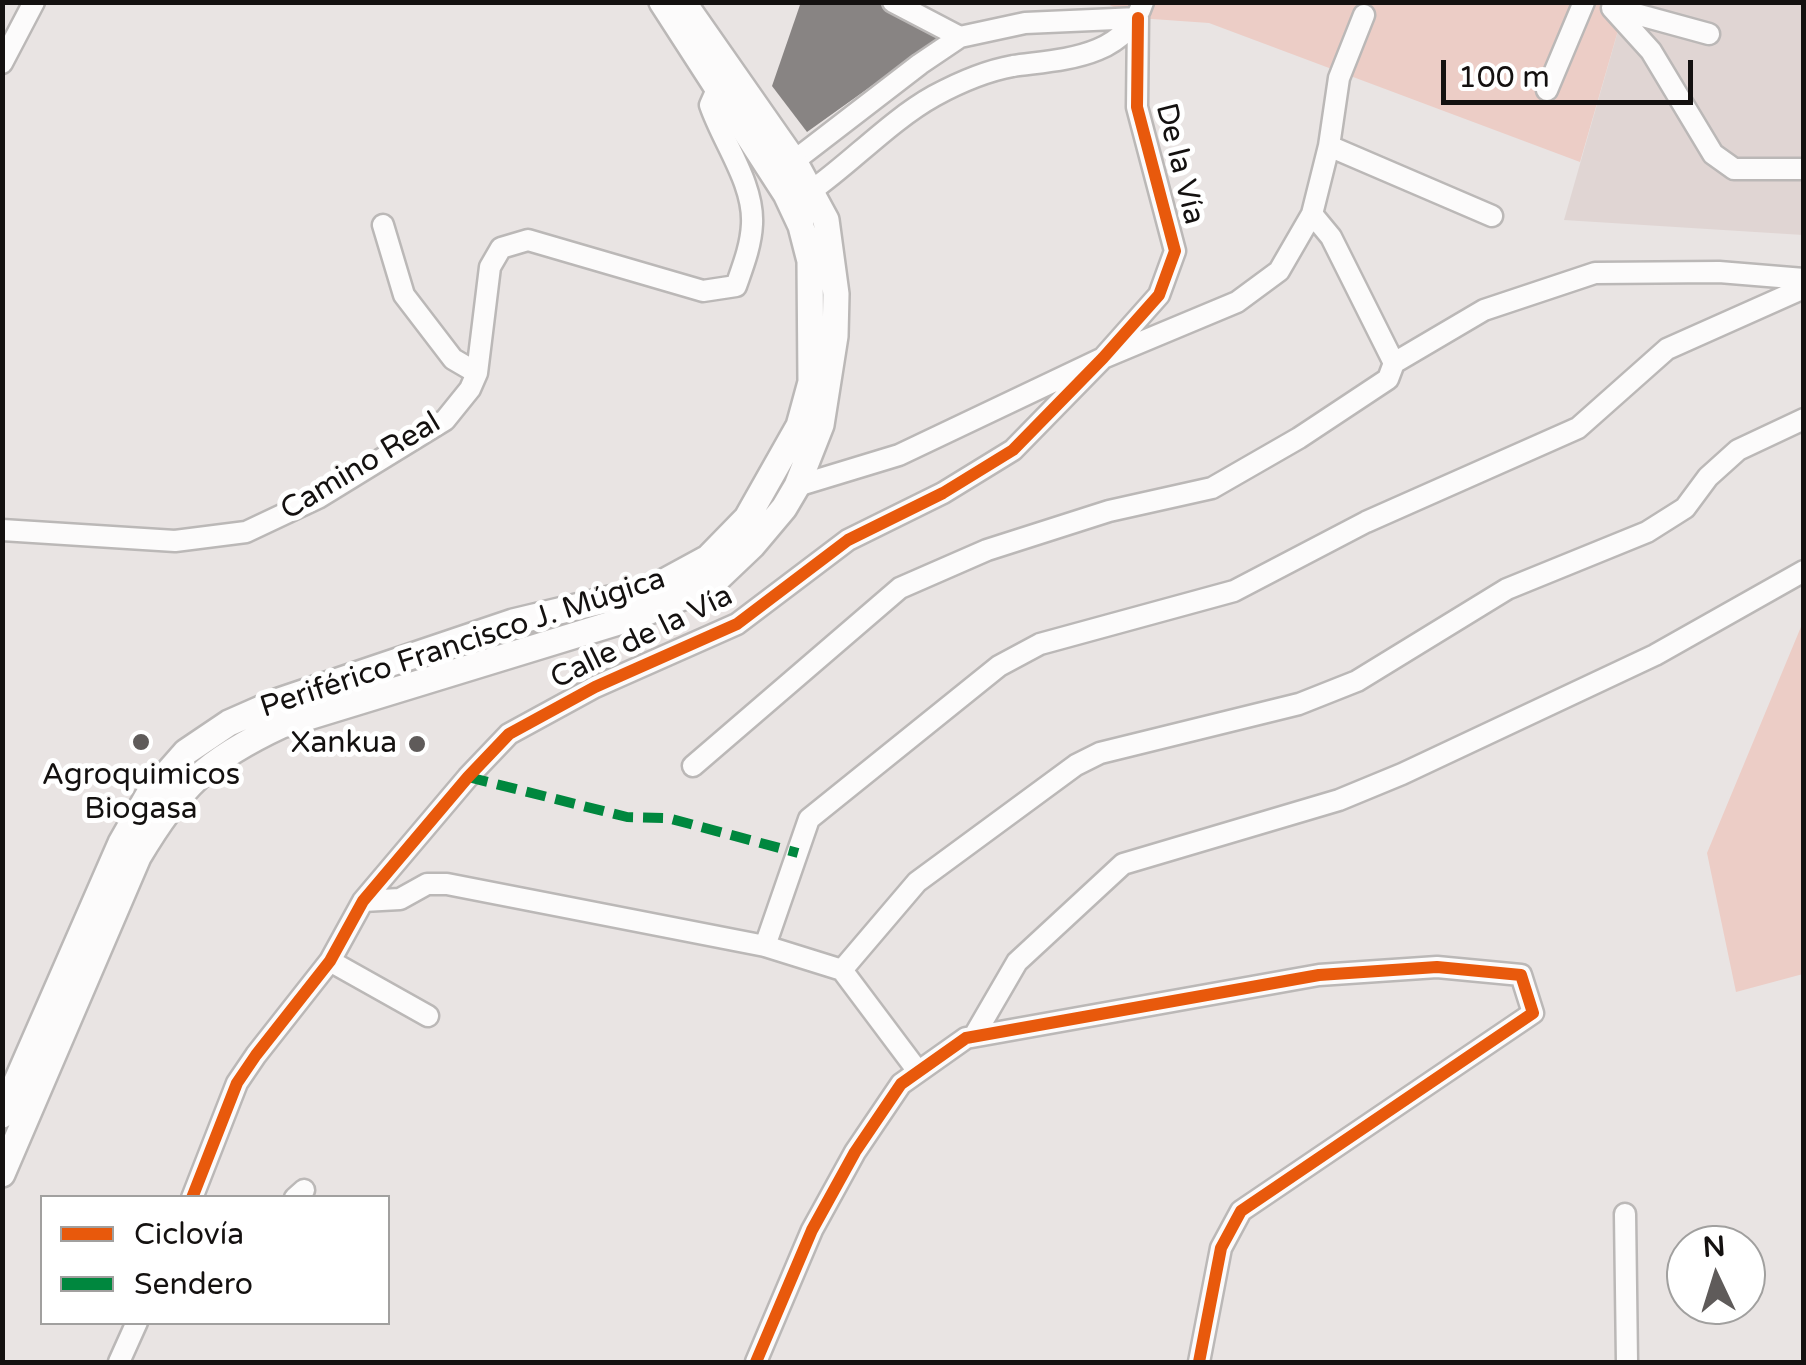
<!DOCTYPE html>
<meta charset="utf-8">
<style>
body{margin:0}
#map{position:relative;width:1806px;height:1365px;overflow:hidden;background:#e9e4e3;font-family:"Varela Round",sans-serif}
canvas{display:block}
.frame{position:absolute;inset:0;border:5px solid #141110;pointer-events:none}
.legend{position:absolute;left:40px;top:1195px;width:350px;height:130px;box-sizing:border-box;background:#fff;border:2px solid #a1a09f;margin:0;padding:12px 18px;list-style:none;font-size:30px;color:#141110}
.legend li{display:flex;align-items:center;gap:20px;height:50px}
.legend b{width:50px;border:2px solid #a1a09f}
.north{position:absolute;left:1666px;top:1225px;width:100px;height:100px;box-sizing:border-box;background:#fff;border:2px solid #a1a09f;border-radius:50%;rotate:356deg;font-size:28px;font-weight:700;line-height:40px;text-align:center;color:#141110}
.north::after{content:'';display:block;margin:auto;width:35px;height:45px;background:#5f5b5a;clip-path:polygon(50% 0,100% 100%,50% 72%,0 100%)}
.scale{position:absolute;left:1441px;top:60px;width:252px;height:45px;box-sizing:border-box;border:5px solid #141110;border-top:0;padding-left:12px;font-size:30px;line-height:35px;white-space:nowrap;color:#141110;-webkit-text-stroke:8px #fff;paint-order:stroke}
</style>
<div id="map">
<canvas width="1806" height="1365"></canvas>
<div class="frame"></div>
<ul class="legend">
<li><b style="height:12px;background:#e8590c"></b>Ciclovía</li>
<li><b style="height:12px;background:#00873e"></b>Sendero</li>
</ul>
<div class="north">N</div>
<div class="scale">100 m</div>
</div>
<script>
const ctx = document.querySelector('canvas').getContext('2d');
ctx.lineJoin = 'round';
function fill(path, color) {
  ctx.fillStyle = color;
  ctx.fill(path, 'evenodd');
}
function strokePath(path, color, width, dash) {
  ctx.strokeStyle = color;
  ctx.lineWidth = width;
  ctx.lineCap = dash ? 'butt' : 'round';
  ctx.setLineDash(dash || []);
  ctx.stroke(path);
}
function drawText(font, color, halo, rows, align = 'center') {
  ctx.font = font + ' "Varela Round",sans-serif';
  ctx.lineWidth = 10;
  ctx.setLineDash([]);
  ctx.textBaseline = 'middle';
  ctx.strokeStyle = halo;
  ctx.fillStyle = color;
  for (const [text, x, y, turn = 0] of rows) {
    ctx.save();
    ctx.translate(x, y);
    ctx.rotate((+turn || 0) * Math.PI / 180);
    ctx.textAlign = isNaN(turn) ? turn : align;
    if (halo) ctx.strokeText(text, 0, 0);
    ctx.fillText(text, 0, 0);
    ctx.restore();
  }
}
const built = new Path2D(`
 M1626,3H1803V235L1564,220Z`);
const green = new Path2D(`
 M1105,3H1626L1580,162L1209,23L1138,18Z
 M1803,622V974L1736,992L1707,853Z`);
const building = new Path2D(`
 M801,2H917L957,25L807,132L772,86Z`);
const minor = new Path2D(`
 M893,2L960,37
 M1612,8L1651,51L1713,154L1734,169H1804
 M1614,8L1709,34
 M2,63L34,2
 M1547,90L1584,2
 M1329,146L1492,216
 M794,161L920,64L960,37L1025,23L1138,18
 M811,191C852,162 891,120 934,96C958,83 985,71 1013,66C1062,59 1124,59 1143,2
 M1312,214L1331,237L1394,363
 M383,225L404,295L453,359L477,373
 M797,486L899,455L1103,358L1237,302L1279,271L1312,214L1329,146L1339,78L1364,15
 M2,530L175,541L246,532L318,498L445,420L470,389L477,373L490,267L501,248L528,240L703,291L736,286C743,266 751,246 752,224C754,183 723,143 710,105L718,87
 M693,766L900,588L987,550L1109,511L1212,488L1299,438L1388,379L1394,363L1484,310L1595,273L1719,272L1804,279
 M363,901L400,899L427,884H447L765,946L842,970L917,1070
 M765,946L809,819L999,666L1040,644L1234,591L1366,522L1578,428L1667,349L1804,288
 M330,961L428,1016
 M842,970L917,882L1076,765L1100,753L1299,704L1357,681L1507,589L1647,532L1685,508L1708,477L1738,450L1804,419
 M974,1036L1017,962L1123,864L1339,800L1402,774L1655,655L1804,571
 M192,1198L237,1083L256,1055L330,961L363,901L468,777L509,734L595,687L737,624L848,540L943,493L1013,450L1103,358L1159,295L1175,251L1137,107L1138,18
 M295,1198L304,1190
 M1625,1214L1627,1362
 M119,1362L137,1322
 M756,1362L812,1230L855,1152L901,1084L966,1038L1319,975L1437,967L1521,975L1533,1013L1241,1211L1221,1248L1199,1362`);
const major = new Path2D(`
 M2,1115L121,843L149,794L186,752L229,723L279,701L513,622L651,589L708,558L747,518L799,426L811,382L810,261L801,226L786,194L662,2
 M2,1174L138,857C180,786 207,760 282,725L638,616L711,585L752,546L784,508L797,486L821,425L835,336L836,294L826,220L794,161L683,2`);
const quiet = new Path2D(`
 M468,777L627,817L668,818L798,853`);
const cycleway = new Path2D(`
 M192,1198L237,1083L256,1055L330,961L363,901L468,777L509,734L595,687L737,624L848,540L943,493L1013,450L1103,358L1159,295L1175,251L1137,107L1138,18
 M756,1362L812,1230L855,1152L901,1084L966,1038L1319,975L1437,967L1521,975L1533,1013L1241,1211L1221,1248L1199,1362`);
const markers = [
 [141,742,10,"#5f5b5a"],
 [417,744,10,"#5f5b5a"]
];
const streetNames = [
 ["De la Vía",1179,164,76],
 ["Camino Real",361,467,-31],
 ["Calle de la Vía",642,638,-26],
 ["Periférico Francisco J. Múgica",463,644,-18]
];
const poiNames = [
 ["Xankua",397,744],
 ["Agroquimicos",141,776,"center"],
 ["Biogasa",141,810,"center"]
];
fill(built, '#e0d5d3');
fill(green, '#eccdc6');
fill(building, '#888483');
strokePath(minor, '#bbb8b7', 25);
strokePath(major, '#bbb8b7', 30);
strokePath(minor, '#fcfbfb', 20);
strokePath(major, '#fcfbfb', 25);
strokePath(quiet, '#00873e', 10, [20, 10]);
strokePath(cycleway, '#e8590c', 12);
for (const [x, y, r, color] of markers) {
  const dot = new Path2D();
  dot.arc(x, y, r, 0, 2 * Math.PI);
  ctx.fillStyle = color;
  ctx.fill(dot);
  strokePath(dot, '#fff', 4);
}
drawText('30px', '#141110', '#fff', streetNames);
drawText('30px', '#141110', '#fff', poiNames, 'right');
</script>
